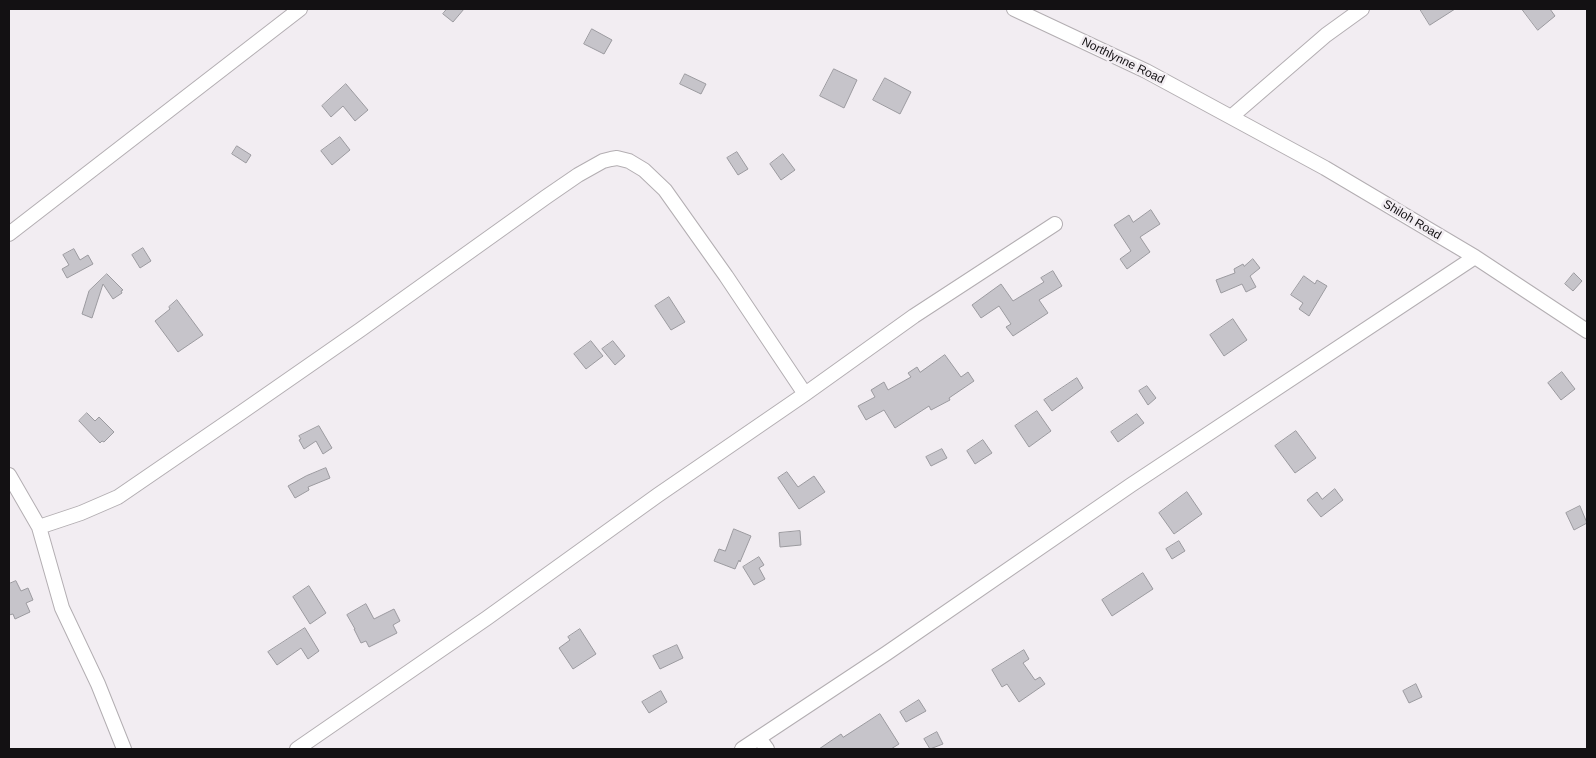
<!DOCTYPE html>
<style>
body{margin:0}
#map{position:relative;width:1596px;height:758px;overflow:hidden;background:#f2edf2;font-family:Helvetica,sans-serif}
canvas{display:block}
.frame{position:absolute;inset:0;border:10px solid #131113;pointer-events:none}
</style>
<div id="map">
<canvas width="1596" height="758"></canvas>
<div class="frame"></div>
</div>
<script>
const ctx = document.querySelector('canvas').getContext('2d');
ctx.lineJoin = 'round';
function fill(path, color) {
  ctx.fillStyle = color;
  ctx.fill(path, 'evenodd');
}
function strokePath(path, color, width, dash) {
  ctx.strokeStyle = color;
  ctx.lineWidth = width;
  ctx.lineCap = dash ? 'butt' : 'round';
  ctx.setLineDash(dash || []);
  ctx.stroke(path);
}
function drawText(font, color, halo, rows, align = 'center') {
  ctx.font = font + ' Helvetica,sans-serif';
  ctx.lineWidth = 5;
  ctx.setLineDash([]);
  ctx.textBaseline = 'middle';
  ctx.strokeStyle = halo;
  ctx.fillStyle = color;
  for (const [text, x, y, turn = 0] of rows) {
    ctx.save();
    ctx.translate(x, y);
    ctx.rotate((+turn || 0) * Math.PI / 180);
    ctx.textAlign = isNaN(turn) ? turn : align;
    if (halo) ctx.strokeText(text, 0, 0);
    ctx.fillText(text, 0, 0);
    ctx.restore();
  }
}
const building = new Path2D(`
 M447,9H464L453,22L443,14Z
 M1420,9H1455L1430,25Z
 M1522,9H1550L1555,16L1538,30Z
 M592,29L612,40L604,54L584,44Z
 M834,69L857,80L844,108L820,96Z
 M685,74L706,84L701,94L680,84Z
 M885,78L911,92L900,114L873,100Z
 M346,84L368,110L355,121L343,106L331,117L322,106Z
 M340,137L350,150L332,165L321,151Z
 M237,146L251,155L246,163L232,154Z
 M737,152L748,169L738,175L727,158Z
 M783,154L795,170L781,180L770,164Z
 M1151,210L1160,224L1140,237L1150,252L1127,269L1120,259L1131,251L1114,225L1129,215L1133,222Z
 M143,248L151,261L140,268L132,255Z
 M74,249L80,260L88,255L93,264L67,278L62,269L69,265L63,255Z
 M1253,259L1260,268L1250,276L1256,287L1246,292L1242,284L1221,293L1216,280L1235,273L1234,269L1243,264L1244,266Z
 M1053,271L1062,286L1039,300L1048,313L1013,336L1006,327L1011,324L999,306L981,318L972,305L1001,284L1013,301L1044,282L1041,278Z
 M1574,273L1582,281L1573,291L1565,284Z
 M107,274L123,290L121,291L122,293L113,299L103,284L92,318L82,314L89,291Z
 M1304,276L1315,284L1317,280L1327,286L1309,316L1299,309L1303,303L1291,295Z
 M669,297L685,322L671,330L655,306Z
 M177,300L203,335L178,352L155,321L170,309L169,307Z
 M1233,319L1247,340L1224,356L1210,335Z
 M591,341L603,356L586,369L574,354Z
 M613,341L625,356L615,365L602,349Z
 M945,355L961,377L968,372L974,381L949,398L950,400L931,410L929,406L895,428L884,410L866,420L858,406L875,397L871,390L884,382L888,390L911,377L908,373L917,367L920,372Z
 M1562,372L1575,389L1561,400L1548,383Z
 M1077,378L1083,388L1052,411L1044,400Z
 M1147,386L1156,398L1148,405L1139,391Z
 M1037,411L1051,431L1029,447L1015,426Z
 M87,413L95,421L99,417L114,432L104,442L102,441L100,443L79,421Z
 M1137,414L1144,423L1118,442L1111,432Z
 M319,426L332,448L323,454L316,441L304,449L299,440L301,439L299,436Z
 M1296,431L1316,458L1295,473L1275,446Z
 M983,440L992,453L975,464L967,451Z
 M942,449L947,458L931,466L926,457Z
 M326,468L330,478L308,487L309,490L295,498L288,486L306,476Z
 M787,472L798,487L814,476L825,492L799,509L778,478Z
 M1335,489L1343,500L1321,517L1307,500L1317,492L1322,499Z
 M1187,492L1202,514L1174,534L1159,513Z
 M1580,506L1587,523L1574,530L1566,513Z
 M734,529L751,536L740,562L739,560L735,569L714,561L719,549L725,551Z
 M800,531L801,545L780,547L779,533Z
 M1179,541L1185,551L1172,559L1166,549Z
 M759,557L764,565L759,568L765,579L754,585L743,567Z
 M1143,573L1153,589L1112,616L1102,600Z
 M16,581L21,591L28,588L33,600L26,603L30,612L15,619L13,614L9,615V584Z
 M309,586L326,613L310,624L293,597Z
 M366,604L374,619L394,609L400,621L393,625L397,633L369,647L366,641L361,643L354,629H355L347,615Z
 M305,628L319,651L308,659L301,648L277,665L268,652Z
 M580,629L596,654L573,669L559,648L570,640L568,637Z
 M677,645L683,658L660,669L653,656Z
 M1024,650L1029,659L1023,663L1035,680L1040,677L1045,684L1019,702L1007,684L1002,687L992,670Z
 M1416,684L1422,697L1409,703L1403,691Z
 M661,691L667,702L649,713L642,702Z
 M919,700L926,711L906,722L900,712Z
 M880,714L899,744L891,749H819L841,734L843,737Z
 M937,732L943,744L930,749L924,739Z`);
const minor = new Path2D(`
 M1014,9L1146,71L1325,168L1475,257L1587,331
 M1231,117L1326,35L1362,9
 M9,234L300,9
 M9,475L39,527L62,608L98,684L124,749
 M39,527L81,513L118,497L242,412L360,330L546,197L578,175L603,161L611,159L617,158L629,161L644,170L665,190L726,276L805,394
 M759,738L767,749
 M297,749L487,618L658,495L805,394L914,316L1055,224
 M742,749L887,653L1131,485L1475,257`);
const streetNames = [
 ["Northlynne Road",1123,61,26],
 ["Shiloh Road",1412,220,31]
];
fill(building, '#c6c4ca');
strokePath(building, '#9b9a9f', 1);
strokePath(minor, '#b3aeb2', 16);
strokePath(minor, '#fff', 14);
drawText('12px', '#131113', '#f2edf2', streetNames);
</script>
